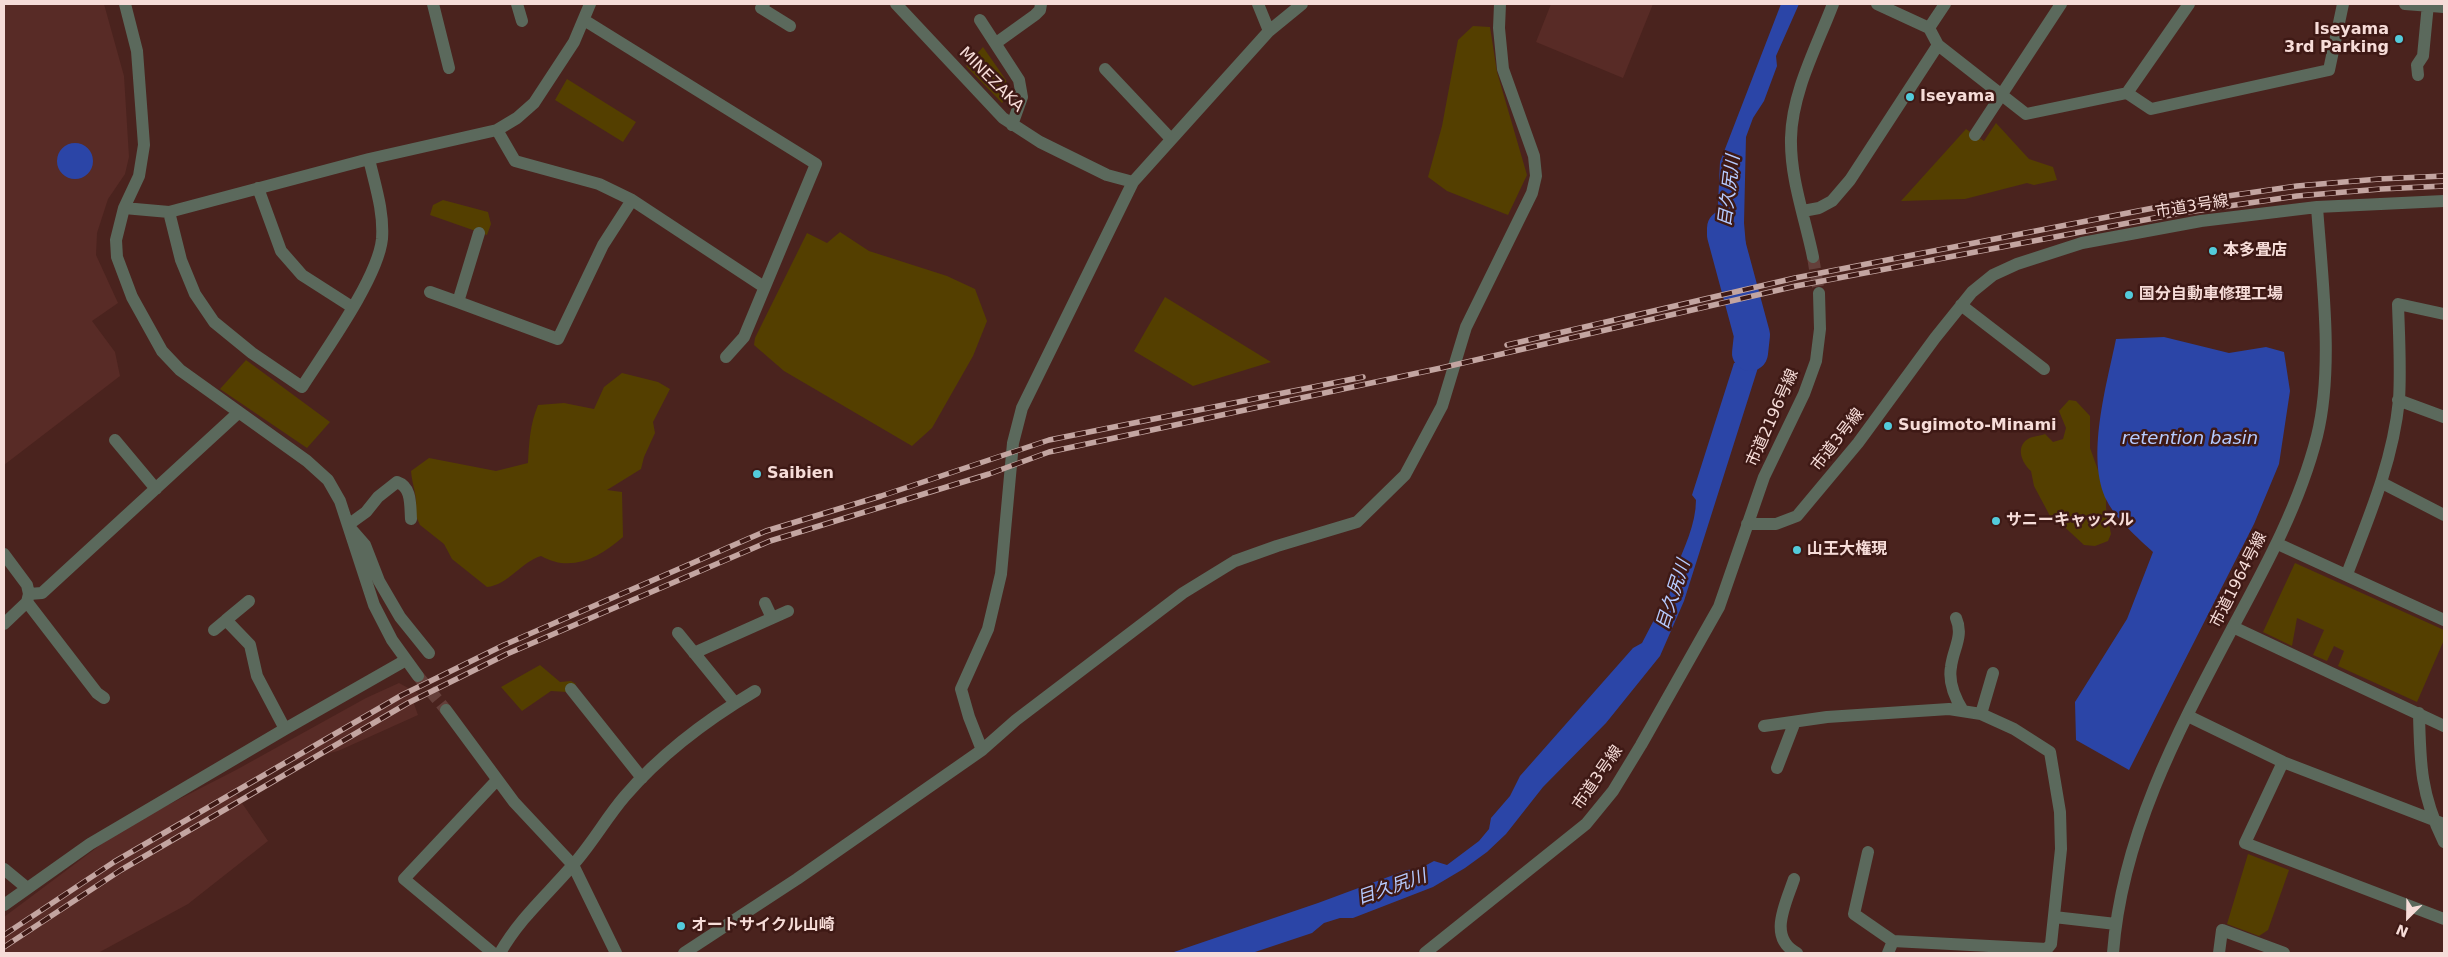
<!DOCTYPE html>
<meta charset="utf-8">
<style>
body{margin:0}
#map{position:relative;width:2448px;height:957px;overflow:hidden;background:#4a231e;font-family:"DejaVu Sans",sans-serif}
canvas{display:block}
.frame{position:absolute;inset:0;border:5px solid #f6dcd8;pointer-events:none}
.north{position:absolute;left:2383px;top:892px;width:50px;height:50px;-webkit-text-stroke:4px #3e1915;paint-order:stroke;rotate:203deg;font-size:14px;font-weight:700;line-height:20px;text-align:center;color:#f6dcd8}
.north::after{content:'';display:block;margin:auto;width:18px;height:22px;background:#f6dcd8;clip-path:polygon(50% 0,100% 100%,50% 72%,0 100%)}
</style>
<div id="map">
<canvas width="2448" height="957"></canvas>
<div class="frame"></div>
<div class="north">N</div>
</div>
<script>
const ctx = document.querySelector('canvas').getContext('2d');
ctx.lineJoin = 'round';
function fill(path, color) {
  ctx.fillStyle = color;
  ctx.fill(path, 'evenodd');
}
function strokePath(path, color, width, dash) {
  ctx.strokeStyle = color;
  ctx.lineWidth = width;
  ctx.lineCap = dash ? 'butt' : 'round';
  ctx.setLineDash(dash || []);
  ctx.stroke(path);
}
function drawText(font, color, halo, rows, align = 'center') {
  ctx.font = font + ' "DejaVu Sans","Noto Sans JP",sans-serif';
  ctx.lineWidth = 5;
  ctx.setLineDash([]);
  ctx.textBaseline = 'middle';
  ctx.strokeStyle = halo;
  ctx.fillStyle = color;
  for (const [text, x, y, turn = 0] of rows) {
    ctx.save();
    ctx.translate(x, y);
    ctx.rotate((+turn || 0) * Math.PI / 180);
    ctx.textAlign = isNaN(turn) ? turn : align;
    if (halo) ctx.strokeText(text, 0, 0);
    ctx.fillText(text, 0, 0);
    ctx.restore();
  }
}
const built = new Path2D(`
 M4,4H104L124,76L129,157L125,174L108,199L97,233L96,255L118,303L92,321L115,352L120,376L4,465Z
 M1551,4H1653L1623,78L1536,42Z
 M399,683L423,696L413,701L418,715L338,751L275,766L233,790L268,841L188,904L98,953H4V917L123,828L236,770L366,698Z`);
const green = new Path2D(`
 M1473,26L1490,27L1497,72L1527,175L1508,215L1447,191L1428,177L1442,126L1458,40Z
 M983,47L1006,80L1009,97L1002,103L966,66Z
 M567,79L636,122L623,142L555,100Z
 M1996,123L2029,159L2053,167L2057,180L2034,185L2027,183L1965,199L1901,201L1966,129L1984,141Z
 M443,200L488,212L491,224L487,235L430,215L433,205Z
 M840,232L869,251L947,276L975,289L987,321L973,356L932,428L912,446L784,371L754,345L755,338L807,233L827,243Z
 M1165,297L1271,362L1193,386L1134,351Z
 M246,360L330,422L307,448L220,389Z
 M622,373L658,382L670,389L653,422L655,433L644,457L641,469L607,490L622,492L623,537C599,558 571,573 541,556C521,562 508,585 487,587L452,559L444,544L420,525L415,514C419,499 412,486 411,471L429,458L496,471L528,463C529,443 530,424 538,405L564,403L594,409L604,387Z
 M2069,400L2076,401L2090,416V448L2106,492V508L2111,534L2108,541L2095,546L2084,545L2057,520L2050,516L2034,486L2031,471C2022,463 2015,447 2028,439C2032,436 2040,436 2045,434L2053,442L2063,439L2066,428L2059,411Z
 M2295,563L2444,630V640L2417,702L2338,666L2344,651L2334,646L2327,661L2313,655L2324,630L2297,618L2292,646L2263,632Z
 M540,665L560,682L571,681L576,684L567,692L551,691L522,711L501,687Z
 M2248,854L2289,870L2268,930L2259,936L2227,924Z`);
const water = new Path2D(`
 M1781,4H1799L1776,56L1777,66L1764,101L1753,118L1746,137L1744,223L1746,246L1752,270L1724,278L1717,226L1720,162Z
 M57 161a18 18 0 1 1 36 0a18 18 0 1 1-36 0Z
 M1757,301L1763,335L1762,355L1684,601L1660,656L1606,723L1543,787L1506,834L1487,852L1465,868L1433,887L1353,918H1340L1324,923L1312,933L1252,953H1171L1318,903L1407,870L1419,869L1434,861L1447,865L1479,841L1489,829L1491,818L1510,796L1520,776L1633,648L1642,643L1655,618L1660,619C1671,605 1669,587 1675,571C1684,548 1696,524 1696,500L1692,495L1734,363H1740C1755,338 1737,329 1733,307Z
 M2164,337L2229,353L2266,347L2284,352L2290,391L2279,464L2254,524L2129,770L2076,740L2075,702L2127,619L2153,552C2138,538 2116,519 2107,501C2085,458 2107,384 2116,339Z`);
const river = new Path2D(`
 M1725,228V235L1752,335L1750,353`);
const minorTunnel = new Path2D(`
 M1813,257L1819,293
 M418,676L446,710`);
const minor = new Path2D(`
 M125,4L137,51L144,145L139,176L124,208L116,240L117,257L132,297L162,351L180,370L307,461L328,480L340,501L374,605L392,640L418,676
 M433,4L449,68
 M517,4L522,21
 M764,4L761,8L790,26
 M896,4L1003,118L1040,142L1107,175L1133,182
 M1258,4L1269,31
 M1877,4L1929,28L1938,45L2026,114L2127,93L2189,4
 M2405,4L2444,7
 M584,20L816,164L744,337L726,357
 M980,20L1019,80L1022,97L1012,125
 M1929,28L1945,4
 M996,43L1035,15L1040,10L1041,4
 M1105,69L1171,139
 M2418,75L2417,65L2423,56L2428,4
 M2127,93L2151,109L2329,70L2343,4
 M497,130L515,161L599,184L632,200L764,287
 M1975,135L2061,4
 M258,188L281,251L302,275L352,307
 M124,208L169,212L369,159L497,130L517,118L534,103L574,42L590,4
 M1803,211L1819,208L1832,201L1850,180L1938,45
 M169,212L181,260L195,294L214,322L252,353L302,387C325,351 378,278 382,239C384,211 375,185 369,159
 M479,233L458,302L558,339L603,245L632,200
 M1813,257C1805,218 1790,178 1791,138C1792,92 1817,46 1833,4
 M430,292L458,302
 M1961,305L2044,369
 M2398,400L2444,417
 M115,440L156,489
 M2382,483L2444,515
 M1747,524H1776L1797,516L1858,443L1935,338L1972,292L1993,275L2017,264L2082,243L2201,221L2317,207L2444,201
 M348,525L366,512L378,497L397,482C412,487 410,505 411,519
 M351,529L365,545L379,581L400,617L429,653
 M2278,544L2444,620
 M4,554L27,585L29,594
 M2347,574C2369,517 2393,461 2399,400C2401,368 2399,336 2398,304L2444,314
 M29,594L42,593L238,413
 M27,602L97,693L104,698
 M765,603L772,618
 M1956,618C1964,636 1953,649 1951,667C1948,683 1955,698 1963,711
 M226,620L249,601
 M4,624L27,602L29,594
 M2233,627L2444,726
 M214,630L226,620L250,645L257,676L285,729
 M678,633L735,703
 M694,653L788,611
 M571,689L642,778
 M446,710L514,802L573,865L616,953
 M2419,713C2420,764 2421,796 2444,842
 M1981,714L1993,673
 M2188,716L2283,762L2444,824
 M1764,726L1827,717L1949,709L1981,714L2014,729L2050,752L2060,812L2061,849L2051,944L2047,949L1893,941L1854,914L1868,852
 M982,750L969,717L961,689L988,629L1001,574L1013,443L1022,408L1133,182L1269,31L1302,4
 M2283,762L2245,843L2444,919
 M1777,768L1794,724
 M4,869L27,888
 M1794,879C1786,903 1767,938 1797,953
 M4,905L90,844L285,729L406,660
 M2054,917L2116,924
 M493,953L404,879L497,780
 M500,953C520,918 546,896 572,866C592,844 606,818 625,796C661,754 708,719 755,691
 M684,953L797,879L982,750L1016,720L1183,593L1235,561L1277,546L1357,522L1405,475L1442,406L1466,327L1532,193L1536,176L1534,156L1503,69L1499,28L1500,4
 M1425,953L1586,824L1613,791L1641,745L1719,607L1764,477L1804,394L1816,361L1820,329L1819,293
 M1888,953L1893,941
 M2113,953C2122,834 2179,729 2234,625C2267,564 2300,503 2317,436C2334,368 2322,278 2317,207
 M2219,953L2222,930L2284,953`);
const rail = new Path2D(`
 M1507,345L1795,278L2179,203L2297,186L2379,179L2444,176
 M4,935L114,862L402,695L504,645L766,531L881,496L1049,440L1363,377
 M4,947L121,870L408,703L507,654L770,541L989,474L1049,452L1441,368L1796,286L2181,213L2297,196L2381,189L2444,186`);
const markers = [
 [2399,39,5,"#53cbdb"],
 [1910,97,5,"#53cbdb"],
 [2213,251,5,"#53cbdb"],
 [2129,295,5,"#53cbdb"],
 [1888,426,5,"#53cbdb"],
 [757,474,5,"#53cbdb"],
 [1996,521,5,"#53cbdb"],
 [1797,550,5,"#53cbdb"],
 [681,926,5,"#53cbdb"]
];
const poiNames = [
 ["Iseyama",2389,30,"right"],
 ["3rd Parking",2389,48,"right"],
 ["Iseyama",1920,97],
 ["本多畳店",2223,251],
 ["国分自動車修理工場",2139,295],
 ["Sugimoto-Minami",1898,426],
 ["Saibien",767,474],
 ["サニーキャッスル",2006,521],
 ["山王大権現",1807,550],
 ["オートサイクル山崎",691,926]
];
const streetNames = [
 ["MINEZAKA",991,80,45],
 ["市道3号線",2192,207,-9],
 ["市道2196号線",1773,418,-66],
 ["市道3号線",1838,440,-52],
 ["市道1964号線",2239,580,-63],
 ["市道3号線",1598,778,-55]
];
const waterNames = [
 ["目久尻川",1730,191,-83],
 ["retention basin",2190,439],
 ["目久尻川",1674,595,-72],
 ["目久尻川",1392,888,-19]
];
fill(built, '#582b26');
fill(green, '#543f00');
fill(water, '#2b45a7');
strokePath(river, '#2b45a7', 36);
strokePath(minorTunnel, '#643f3a', 12, [12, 6]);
strokePath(minor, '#5b695c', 12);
strokePath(rail, '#c3a5a1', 5.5);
strokePath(rail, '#3e1915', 4, [11]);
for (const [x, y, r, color] of markers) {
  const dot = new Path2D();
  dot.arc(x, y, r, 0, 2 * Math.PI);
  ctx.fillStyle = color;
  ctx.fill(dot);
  strokePath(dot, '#3e1915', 2);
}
drawText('bold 16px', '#f6dcd8', '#3e1915', poiNames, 'left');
drawText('16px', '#f6dcd8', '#3e1915', streetNames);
drawText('italic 18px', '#b6cbff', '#3e1915', waterNames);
</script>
